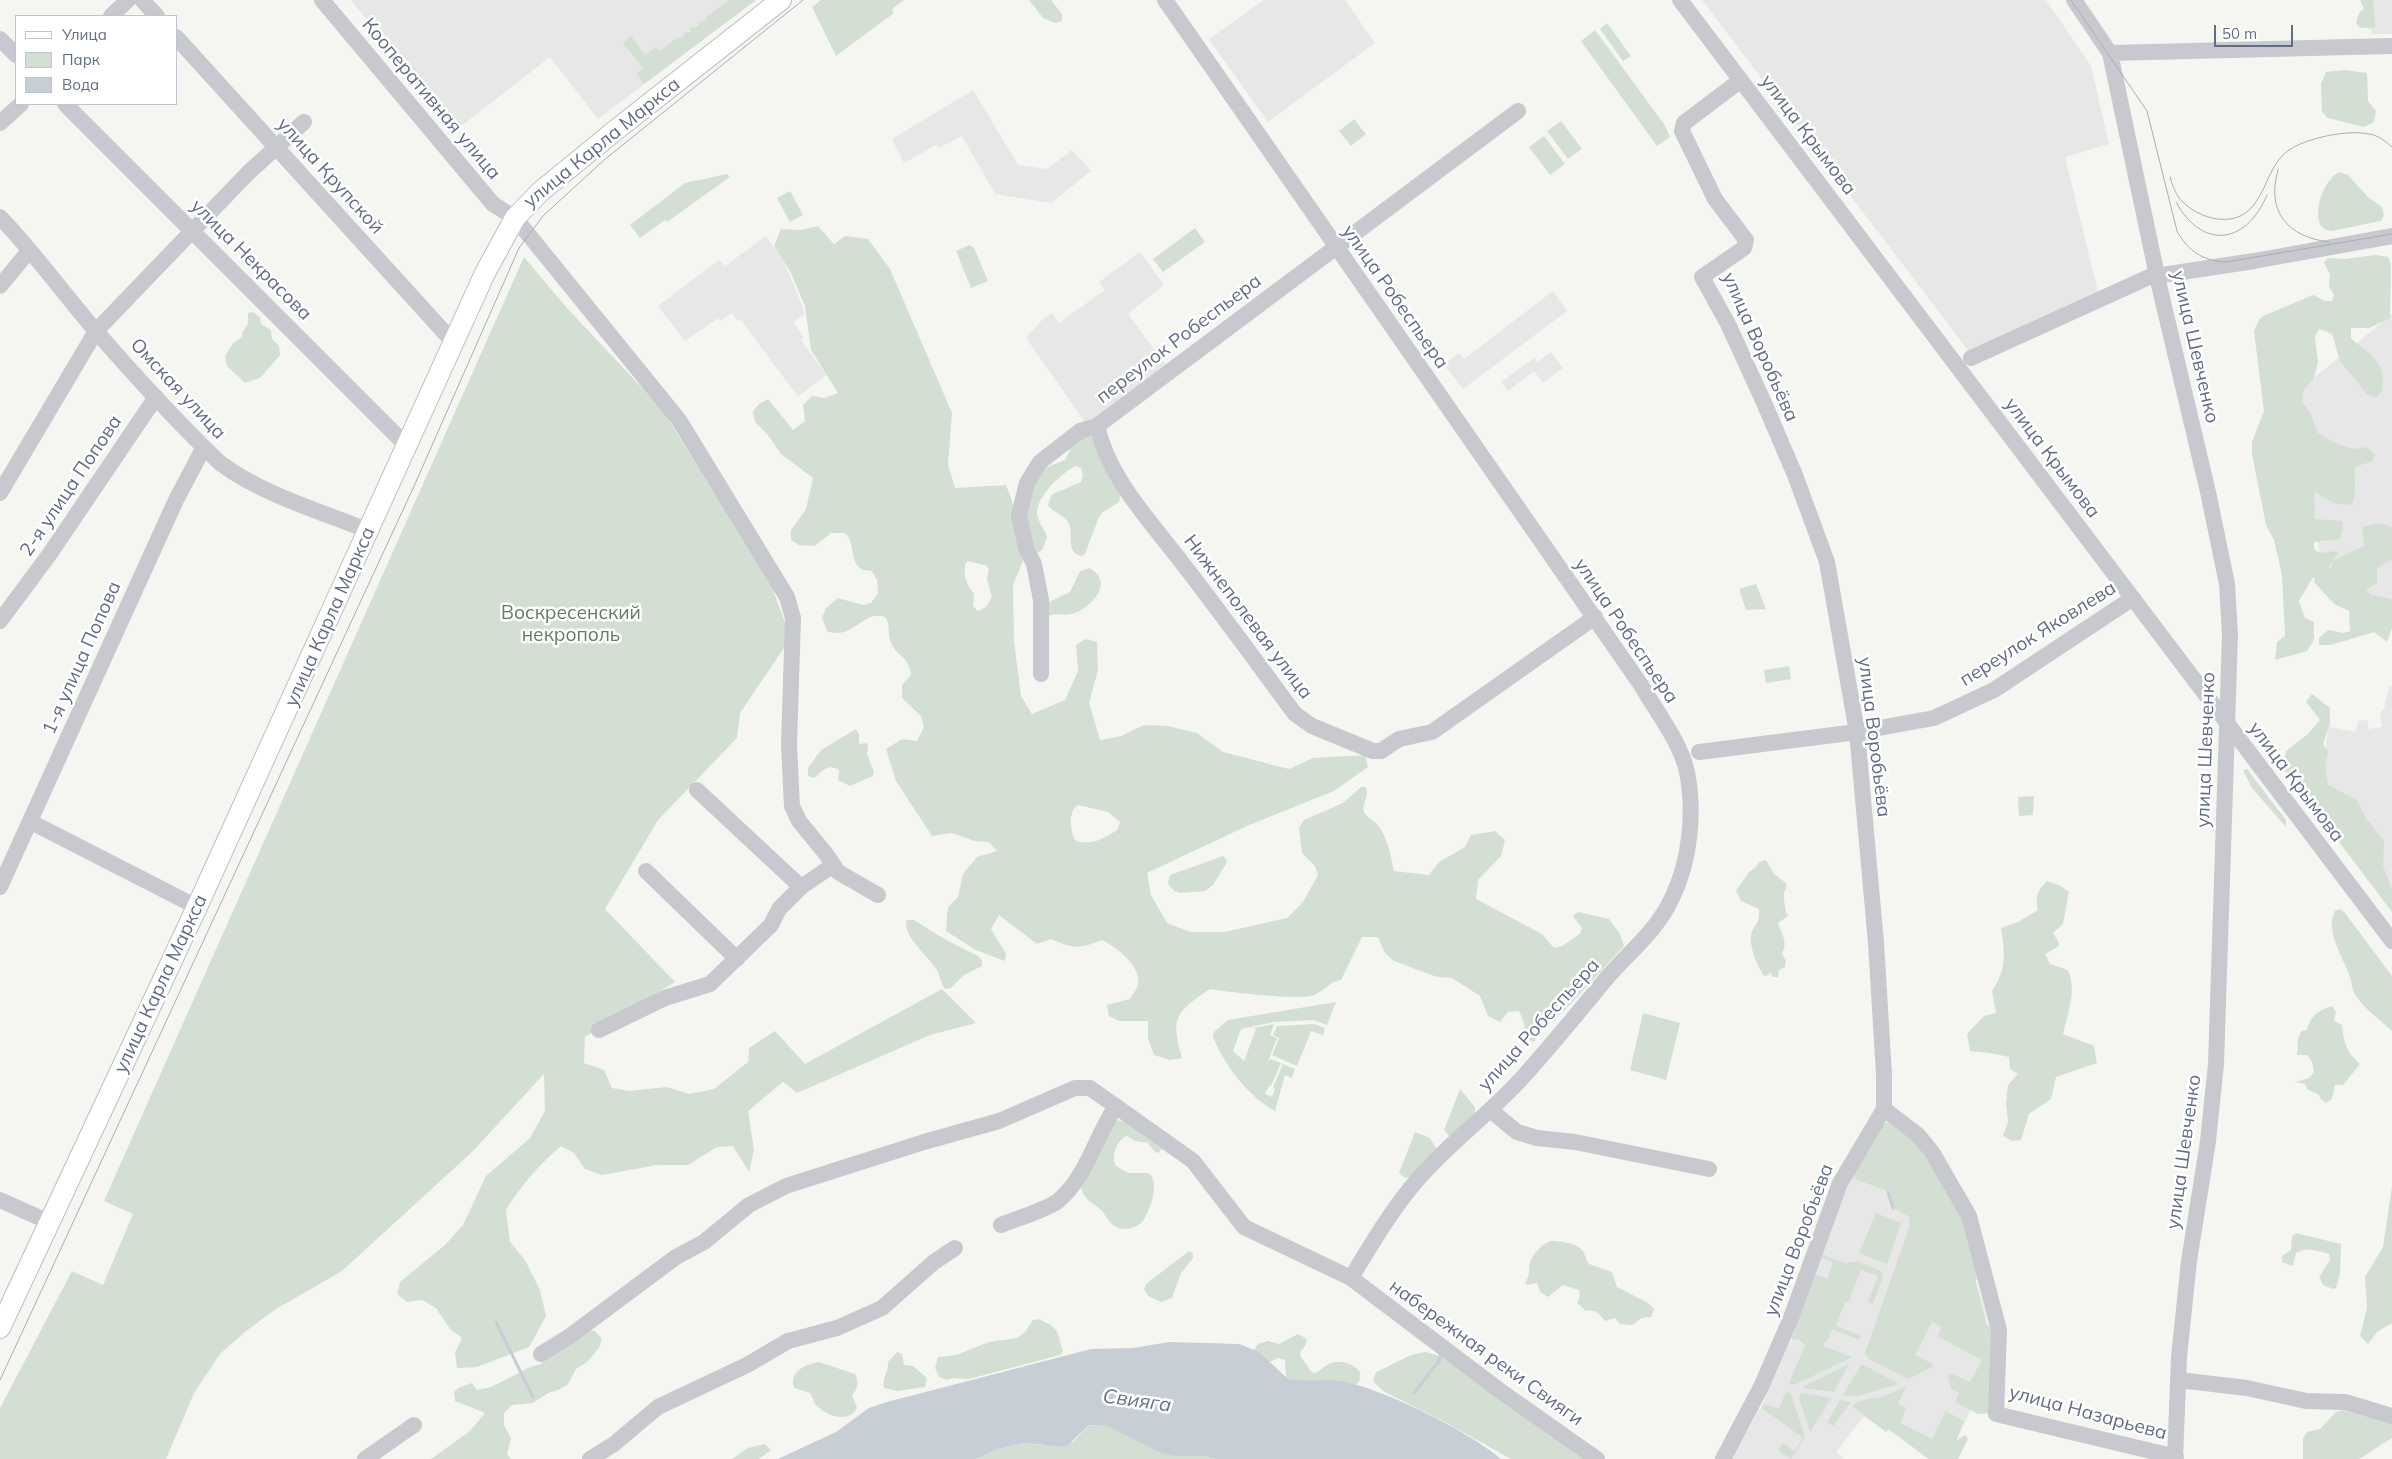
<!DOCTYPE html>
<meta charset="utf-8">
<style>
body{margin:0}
#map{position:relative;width:2392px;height:1459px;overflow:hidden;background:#f5f6f2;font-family:Mulish,sans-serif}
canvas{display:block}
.legend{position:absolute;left:15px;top:15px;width:162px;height:90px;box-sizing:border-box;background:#fff;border:1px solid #c0c4cf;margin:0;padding:6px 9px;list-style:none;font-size:15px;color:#626c86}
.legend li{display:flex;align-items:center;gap:10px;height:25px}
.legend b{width:25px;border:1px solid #c0c4cf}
.scale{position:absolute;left:2214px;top:25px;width:79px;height:22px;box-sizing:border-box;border:2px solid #626c86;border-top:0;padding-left:6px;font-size:15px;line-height:18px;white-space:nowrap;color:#626c86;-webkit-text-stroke:4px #fff;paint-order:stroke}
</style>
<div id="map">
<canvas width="2392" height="1459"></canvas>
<ul class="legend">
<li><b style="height:6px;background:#fff"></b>Улица</li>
<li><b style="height:14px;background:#d4dfd3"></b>Парк</li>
<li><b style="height:14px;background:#c8ced5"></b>Вода</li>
</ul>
<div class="scale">50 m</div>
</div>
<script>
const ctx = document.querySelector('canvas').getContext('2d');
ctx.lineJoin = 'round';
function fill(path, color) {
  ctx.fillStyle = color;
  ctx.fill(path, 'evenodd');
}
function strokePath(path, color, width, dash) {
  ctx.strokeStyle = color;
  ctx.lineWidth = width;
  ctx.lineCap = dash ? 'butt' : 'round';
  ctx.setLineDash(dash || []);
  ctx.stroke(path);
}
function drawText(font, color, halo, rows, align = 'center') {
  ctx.font = font + ' Mulish,sans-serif';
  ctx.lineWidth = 5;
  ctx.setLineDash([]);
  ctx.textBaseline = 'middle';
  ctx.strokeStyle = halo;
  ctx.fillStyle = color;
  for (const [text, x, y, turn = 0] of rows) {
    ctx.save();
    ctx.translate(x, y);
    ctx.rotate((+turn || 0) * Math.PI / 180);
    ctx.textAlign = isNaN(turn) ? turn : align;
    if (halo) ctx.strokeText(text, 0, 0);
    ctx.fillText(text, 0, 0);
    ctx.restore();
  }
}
const built = new Path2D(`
 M351,0H756L598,119L550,57L456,130Z
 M1264,0H1345L1375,43L1268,122L1209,39Z
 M1702,0H2046L2091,66L2109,144L2065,157L2098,292L1970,353Z
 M2367,0H2392V34H2371V29H2368Z
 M973,90L1018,165L1047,169L1072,150L1091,171L1051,203L995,194L962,136L939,148L936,145L904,163L892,139Z
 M766,236L782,258L802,305L804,314L793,322L804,337L801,340L826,375L798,397L741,320L738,321L732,313L720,321L718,318L685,341L658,306L719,260L725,266Z
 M1140,252L1164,285L1128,314L1167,367L1087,425L1026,338L1042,320L1052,313L1059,323L1105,290L1099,282Z
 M1553,291L1567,311L1463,389L1444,364L1459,353L1464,359Z
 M2392,314V606L2368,600L2341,562L2321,563L2311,487L2322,450L2292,396Z
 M1551,352L1563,368L1543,383L1534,371L1508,391L1501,382L1534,358L1537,362Z
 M2392,686V887L2382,883L2319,786L2329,727L2356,732L2358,721L2368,720V729L2382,727L2380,713L2384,709L2389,687Z
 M1882,1127L1974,1275L1986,1314L1990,1367L1948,1459H1928L1889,1430L1886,1432L1864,1416L1836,1452L1844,1459H1731L1763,1403L1789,1343L1792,1341L1791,1338L1844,1193L1856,1168Z`);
const green = new Path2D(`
 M729,0H756L644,84L637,74L643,68L623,43L631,36L645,55L656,47L660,51L677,38L683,37L685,32H691L690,28L699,26L698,23L706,20V17Z
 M821,0H904L892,9L894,13L836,56L812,7Z
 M1029,0H1051L1062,14V21L1055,23L1043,18Z
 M2360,0H2373L2375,27L2360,28L2356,23L2359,13L2364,9Z
 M1607,23L1631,56L1623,61L1600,29Z
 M1595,30L1664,124L1670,137L1657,146L1581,41Z
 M2345,70L2367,73L2368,101L2376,111L2374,122L2364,127L2328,118L2322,112L2321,84L2326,72Z
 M1354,119L1366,134L1351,146L1339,131Z
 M1561,121L1582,149L1568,159L1547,131Z
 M1544,136L1565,164L1550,175L1529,147Z
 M2340,172L2348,175L2368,197L2382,207L2384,215L2381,221L2331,231C2328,230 2325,230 2323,228C2310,216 2325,176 2340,172Z
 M727,174L730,177L667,222L665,220L640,238L630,225L685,183Z
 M790,191L803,215L790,222L777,198Z
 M818,226L834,244L845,236L868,239L890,269L952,413L948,465L955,488L1006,485L1012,501L1023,561L1013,585L1014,641L1021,696L1032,714L1065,700L1078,671L1076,645L1085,639L1097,642L1098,670L1089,703L1100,740L1121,736L1144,725L1168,726L1197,733L1223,752L1289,769L1313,758L1365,755L1368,767L1334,791L1247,826L1147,873L1151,895L1167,923L1190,932H1225L1287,918L1303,902L1318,875L1315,866L1302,853L1299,828L1304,820L1343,803L1361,787H1366C1370,796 1360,806 1365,814C1368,818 1373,820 1377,824C1388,838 1390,853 1394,871L1429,875L1439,862L1465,847L1471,835L1495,831L1505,840L1501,856L1478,880L1476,899L1542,934L1554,948L1562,946L1580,934L1582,928L1573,916L1578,912L1609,919L1620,934L1624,946L1563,1012L1542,1027L1534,1042L1528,1039L1523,1020L1519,1011L1508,1012L1500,1022L1488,1016L1480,996L1452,978L1437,977L1394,961L1385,953L1378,937H1362L1341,980C1327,983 1326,990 1314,995C1303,1001 1226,992 1210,989C1176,1012 1170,1016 1182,1058L1170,1060L1154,1055L1148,1038V1021H1119L1109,1016L1107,1005L1130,999C1132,995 1137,989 1138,985C1142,966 1116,947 1102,940C1079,949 1074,949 1051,939L1037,944L999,915L991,929L1006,954L1005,961L976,950L946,931L948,907L958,897L963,874L977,857L997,851L989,842L974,841L952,833L932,836L896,781L886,749L902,739L917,741L924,727L921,716L902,698V685L911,675C909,656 897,657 891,643C887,635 891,623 885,617C863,609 853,641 827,631L822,618L826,608L838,598L863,605L871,603L878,593L877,580L872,571C868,570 863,571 860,568C850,560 855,542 845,533H831L815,546L799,545L791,540V530L806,509L813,478L781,454L768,435L755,422L753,411L759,404L768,399L793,430L805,421L803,405L812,396L824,398L838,393L811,350L805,306L791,273L774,246L781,229L802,230ZM968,561L987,566L989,570L987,579L992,597L986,607L978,611L973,606L974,594C967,584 962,575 966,563ZM1078,805L1108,812L1120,822L1117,830C1105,838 1089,847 1075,840C1070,831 1068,811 1078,805Z
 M1195,228L1205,242L1163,272L1153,259Z
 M969,245L974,248L988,281L971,288L956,251Z
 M2376,255L2388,257L2391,265L2390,318L2369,328H2351V338C2370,356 2387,360 2382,391L2376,398L2367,394L2340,361L2332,334L2319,329L2315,337L2318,362L2314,378L2304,389L2302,403L2310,412L2318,433L2337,444L2355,449L2366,447L2375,454L2373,461L2355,467C2354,481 2357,490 2352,505L2333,503L2314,491L2315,519L2342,521L2343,527L2340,539L2314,542V549L2320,553L2337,551L2338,553L2328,569L2312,579L2299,601L2305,618L2314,622V640L2307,651L2275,660L2277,642L2285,636L2282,575L2274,540L2266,525L2252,454V442L2264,411L2254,331L2259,320L2263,316L2313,295L2325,301H2332L2334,295L2329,286L2330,275L2324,262L2328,258L2344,259Z
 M524,257L567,308L661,408L769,579L786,625V645L740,713L737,738L658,820L605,909L675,982L585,1037L584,1063L604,1070L612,1088L629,1091L667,1087L689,1094L714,1089L748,1062L749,1048L775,1031L805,1064L942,989L976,1023L930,1035L797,1093L783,1082L748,1111L754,1150L749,1172L733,1146L717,1147L688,1165H657L602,1175L585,1169L574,1153L561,1146C539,1165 521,1185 506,1210L510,1242L525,1260L540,1290L546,1316L529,1347L477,1367L457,1368L455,1353L462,1338L450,1329L436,1308L422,1300L407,1302L397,1294L400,1282L445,1245L463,1225L486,1176L530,1138L545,1111L544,1074L472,1152L342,1271L276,1309L246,1331L220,1354L194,1393L166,1459H0V1408L72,1271L103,1285L133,1214L104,1201Z
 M253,312L260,317L261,324L271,330L272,339L279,346L280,355L260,378L245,383L227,366L225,356L233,343L242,337L243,331L248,324V313Z
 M1091,436L1094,439L1120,494L1119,502L1103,512L1099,517L1085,554L1081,556C1065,552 1074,535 1069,524C1065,514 1054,514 1048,505L1050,498L1053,494L1081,482L1083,475L1081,468L1076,466C1061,473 1032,500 1038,518C1040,525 1045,530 1047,537L1042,550L1037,553L1023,519L1033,482L1045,468L1065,460L1074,441Z
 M2379,523L2392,527V559L2377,568V583L2366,590L2371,595L2392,599V628L2387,642L2374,632L2331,645H2319V638L2328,630L2343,633L2350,631L2349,611L2334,604L2314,582L2315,577L2330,568L2334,560L2364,546L2362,527Z
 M1089,568C1115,581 1093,606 1075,613C1065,617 1058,612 1048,616L1047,603L1070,592L1080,571Z
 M1756,584L1766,609L1746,610L1739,589Z
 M1789,666L1791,679L1766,683L1764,670Z
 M2312,694L2330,708V724L2323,744L2328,752L2325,766L2328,785L2357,800L2365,817L2384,841L2383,866L2392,889V912L2283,768L2286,751L2308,734L2320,720L2306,702Z
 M856,729L859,734V744L866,743L868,745L867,754L874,772L873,776L850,786L838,780L839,770C827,763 823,771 814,778L808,776V768L821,750Z
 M2247,769L2286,820V827L2252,788L2243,770Z
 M2034,796L2033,815L2019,816L2018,797Z
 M1223,856L1227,860L1226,864L1213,885L1205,891L1180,893L1174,891L1168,884L1170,875Z
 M1766,860L1774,874L1786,883C1788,889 1784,890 1784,895C1784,902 1785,910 1788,916L1778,923C1782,935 1788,942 1782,954L1786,961L1785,967L1779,970L1778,977H1773L1770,972L1769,975L1764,976C1758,968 1749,946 1751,935C1754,923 1760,927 1759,909L1741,901L1736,891L1749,872L1756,867L1759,862Z
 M2047,881L2061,886L2069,892L2063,924L2053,933L2059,943L2058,947L2045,954L2050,964L2068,970C2077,991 2068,1012 2063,1034L2094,1046L2097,1063L2056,1077L2051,1099L2029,1114L2021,1140L2012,1141L2003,1136L2008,1122L2006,1103L2008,1085L2018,1074L2010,1069L2009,1057L1990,1053L1970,1051L1967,1034L1984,1016L1996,1013L1992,991C2007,969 2005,954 2001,928L2018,922L2038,910C2035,896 2037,891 2047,881Z
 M2340,909L2345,913L2392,976V1031C2380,1020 2365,1009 2356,996C2352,990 2352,983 2350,977C2344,958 2324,931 2335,911Z
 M907,920H914L946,940L978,956L982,960V966L964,975L951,988L945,989C941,984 940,976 937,970C929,957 901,935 907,920Z
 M1336,1002L1327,1025L1314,1020L1274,1022L1241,1029L1233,1051L1244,1061L1256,1029L1253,1028L1274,1024L1270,1035L1277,1038L1266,1067L1270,1059L1281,1063L1271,1086H1269L1265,1094L1272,1097L1275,1088L1273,1087L1283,1064L1295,1069L1292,1078L1285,1075L1275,1111C1247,1095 1225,1066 1213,1037L1214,1032L1228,1020Z
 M2332,1006L2336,1012L2334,1021L2342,1025C2344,1043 2346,1052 2360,1064L2343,1085H2335L2332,1099L2326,1103L2321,1099L2318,1094L2308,1090L2305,1084L2295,1082L2309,1078L2314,1072L2312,1062L2307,1055H2297L2298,1039L2301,1031L2307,1030C2311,1015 2318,1011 2332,1006Z
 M1643,1013L1680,1023L1666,1080L1630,1070Z
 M1314,1024L1325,1028L1323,1035L1311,1031L1297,1066L1272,1055L1279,1038L1273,1035L1277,1026Z
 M1460,1089L1475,1107V1114L1450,1137L1444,1130Z
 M1113,1120L1123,1121L1162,1149L1158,1153L1155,1152L1148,1143L1135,1141L1127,1136C1117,1139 1111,1157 1116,1166L1128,1173H1148C1161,1181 1150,1210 1143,1221C1135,1230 1119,1232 1111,1223C1107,1219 1105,1214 1101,1210C1092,1202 1084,1200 1081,1187Z
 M1889,1122L1899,1127L1927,1153L1966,1223L1977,1279H1975L1986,1323L1993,1330L1991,1413L1978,1414L1955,1402L1959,1393L1951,1389L1948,1376L1950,1373L1970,1382L1982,1360L1937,1336L1942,1327L1932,1322L1915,1355L1933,1364L1932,1367L1909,1379L1869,1359L1865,1353L1910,1225L1909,1217L1894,1208L1888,1191L1857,1180L1852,1174L1883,1124Z
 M1415,1132L1430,1138L1437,1150L1410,1177L1405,1178L1399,1173Z
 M2392,1186V1323L2377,1332L2368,1344L2360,1336L2367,1308L2365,1277L2383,1247Z
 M1876,1213L1901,1223L1887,1264L1859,1253Z
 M2296,1233L2341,1244L2340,1274L2336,1288L2333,1289L2323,1285L2319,1277L2330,1260L2329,1254C2317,1251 2308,1246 2296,1253L2293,1266L2282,1262V1256L2291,1250L2292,1236Z
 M1551,1241C1560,1241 1576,1243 1582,1250C1585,1254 1586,1260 1589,1264L1612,1272L1617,1287L1648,1303L1654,1309L1651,1317L1642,1318L1632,1325L1620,1324L1615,1318L1605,1321C1599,1314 1596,1309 1586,1311L1577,1303L1580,1296L1579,1290L1563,1285L1548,1297L1540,1292L1537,1283L1528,1285L1525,1283C1532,1273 1527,1267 1531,1260C1535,1252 1542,1244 1551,1241Z
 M1189,1251L1193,1253V1258L1181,1273L1172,1298L1161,1302L1148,1296L1144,1289L1146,1284Z
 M1822,1255L1846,1263L1857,1261L1881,1271L1883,1276L1873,1304L1868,1302L1878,1276L1861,1270L1848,1303L1845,1302L1836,1326L1861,1336L1859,1340L1832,1329L1828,1339L1823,1343L1826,1349L1829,1348L1852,1357L1794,1385L1789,1383L1805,1345L1799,1339L1793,1340L1792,1338L1814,1274L1827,1279L1833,1262L1821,1257Z
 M1038,1319C1062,1329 1056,1332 1063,1351L1060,1355L969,1379L953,1378L947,1380L939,1377L935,1368L938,1357L956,1355L989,1342L1017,1338L1025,1332L1033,1320Z
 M586,1331H595L602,1339L599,1348L587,1362L576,1369L568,1384L558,1390L548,1393L533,1403L512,1405L504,1413V1425L511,1438L507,1454L511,1459H431L470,1431L485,1413L455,1401L454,1392L458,1388L472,1383L477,1390L491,1387L530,1367L541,1364L564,1343Z
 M1298,1334L1307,1339C1305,1353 1293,1349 1307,1365C1310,1369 1309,1371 1315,1373C1320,1371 1324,1366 1329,1364C1339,1359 1354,1363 1360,1372C1361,1380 1359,1384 1352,1387L1289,1380L1286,1377L1285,1360L1278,1358L1270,1362L1253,1351L1258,1344L1268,1341L1279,1344Z
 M897,1352L902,1354L904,1365L913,1366L927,1378L925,1387L898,1391L884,1388C881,1378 889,1373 888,1362Z
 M1425,1352L1444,1357L1584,1459H1511L1443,1421L1383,1391L1373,1381L1376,1372C1393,1365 1407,1354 1425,1352Z
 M819,1362L855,1374C859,1382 858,1389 852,1395L857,1408C849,1424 825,1416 815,1404C813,1400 812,1396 810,1393L794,1388C789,1371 806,1364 819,1362Z
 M1849,1364L1834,1392L1803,1388L1804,1386Z
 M1861,1365H1864L1899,1384L1858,1396L1843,1395Z
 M1906,1387L1898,1404L1906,1408L1900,1423L1932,1439L1946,1411L1964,1421L1956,1441L1965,1435L1968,1439L1958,1459H1929L1889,1429L1886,1432L1853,1407L1855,1403L1875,1397L1877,1399Z
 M1786,1391L1791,1394L1804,1433V1439L1791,1459L1778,1450L1783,1443L1794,1451L1803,1438L1762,1408L1765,1404L1779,1409Z
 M1801,1393L1831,1398L1810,1432L1799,1398Z
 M1840,1400L1851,1402L1833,1426L1827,1422Z
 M2342,1410L2371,1418L2392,1419V1438L2359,1459H2303V1438L2307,1432L2320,1429L2336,1412Z
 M1089,1425L1108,1426L1175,1456H1203L1215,1459H976L1001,1448L1024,1443L1042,1445L1073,1442Z
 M765,1444L771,1450L759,1459H732L748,1448Z`);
const water = new Path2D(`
 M1169,1342L1239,1344L1259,1352L1288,1379C1306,1383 1326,1378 1345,1382C1388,1391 1468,1431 1501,1459H1215L1203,1456H1175L1161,1453L1108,1426L1089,1425L1066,1447L1024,1443L1001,1448L976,1459H778L836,1432L869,1408L887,1402L1091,1349L1133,1348Z`);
const stream = new Path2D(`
 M1888,1192L1893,1208
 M496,1322L533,1397
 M1414,1393L1439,1361L1441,1354`);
const minor = new Path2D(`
 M142,0L157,16
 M322,0L493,204L515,218L679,420L787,597L793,618L789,745L792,806L799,821L826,854L838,872L878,895
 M1165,0L1641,685C1656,711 1681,743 1687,772C1695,813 1690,861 1672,898C1657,931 1628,953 1605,980C1578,1013 1551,1046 1522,1078C1494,1109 1461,1134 1432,1164C1399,1197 1375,1238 1351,1278
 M1680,0L2392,941
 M2074,0L2110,53L2159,285L2208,492L2227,584L2230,635L2216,1064L2208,1141L2189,1261L2179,1357L2175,1459
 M111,16L128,0
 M176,37L454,343
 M0,39L16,55
 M2110,53L2392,46
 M65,104L407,446
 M0,123L21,104
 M0,217C34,252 63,293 95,330C135,376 176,421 220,463C263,495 320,511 369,531
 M0,286L29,251
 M1971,358L2149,277L2254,261L2392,236
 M1097,426C1110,481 1150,520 1183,564C1221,613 1258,664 1295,714L1312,726L1373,751H1381L1399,739L1432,732L1595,617
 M0,493L96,331L248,173L304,122
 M0,621L49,555L156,397
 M1041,674V600L1034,564L1026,548L1019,515L1027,483L1040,462L1080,431L1097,426L1518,111
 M1699,752L1857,732L1934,718L1994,690L2133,598
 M697,790L801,887
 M31,822L197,907
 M646,871L737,959
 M0,887L176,500L204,447
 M599,1030L665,998L710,984L771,925L779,909L801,887L832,866
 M1884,1109L1918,1135L1932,1152L1969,1216L1999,1330L1996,1414L2176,1457
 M1490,1110L1517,1132L1537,1138L1575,1142L1709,1169
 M0,1200L49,1222
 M1001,1225C1016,1219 1046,1210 1058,1201C1086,1178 1096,1136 1116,1106
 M541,1354L570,1336L676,1257L704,1242L749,1205L786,1186L924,1142L999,1121L1075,1088H1090L1193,1161L1244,1227L1351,1278L1499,1390L1597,1459
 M2179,1380L2247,1388L2306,1401L2345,1402L2392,1416
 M365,1459L414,1425
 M590,1459L614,1444L658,1407L747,1365L788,1341L837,1328L882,1308L934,1262L955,1248
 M1723,1459L1761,1387L1791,1318L1840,1183L1884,1109V1074L1876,943L1857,732L1827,562L1795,475L1765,405L1728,324L1702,277L1744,248L1746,240L1715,199L1682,131L1684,123L1741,80`);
const major = new Path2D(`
 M0,1328L197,907L485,273L515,218L540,192L617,129L781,0`);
const tram = new Path2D(`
 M2071,0L2147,111L2177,231C2188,251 2203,261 2226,262L2392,234
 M2278,170C2266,211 2287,237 2329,242
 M2170,177C2172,185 2175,192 2179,198C2195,217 2228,228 2248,211C2265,196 2267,172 2282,156C2297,139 2347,129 2369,134C2378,135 2385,141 2392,147
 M2176,202C2202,250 2246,245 2267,195
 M0,1380L415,484L519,248L543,216L604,160L803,0`);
const streetNames = [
 ["Кооперативная улица",431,99,50],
 ["улица Крымова",1808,135,53],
 ["улица Карла Маркса",602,143,-39],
 ["улица Крупской",330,176,48],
 ["улица Некрасова",251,260,45],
 ["улица Робеспьера",1395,297,55],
 ["переулок Робеспьера",1179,339,-37],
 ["улица Воробьёва",1760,347,66],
 ["улица Шевченко",2195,347,77],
 ["Омская улица",178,389,47],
 ["улица Крымова",2052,458,53],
 ["2-я улица Попова",71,486,-56],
 ["улица Карла Маркса",330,617,-66],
 ["Нижнеполевая улица",1248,617,53],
 ["улица Робеспьера",1626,631,56],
 ["переулок Яковлева",2038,634,-32],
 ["1-я улица Попова",82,658,-66],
 ["улица Воробьёва",1874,737,83],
 ["улица Шевченко",2206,750,-88],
 ["улица Крымова",2296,782,53],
 ["улица Карла Маркса",161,984,-65],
 ["улица Робеспьера",1539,1025,-48],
 ["улица Шевченко",2184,1152,-82],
 ["улица Воробьёва",1799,1240,-69],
 ["набережная реки Свияги",1486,1353,36],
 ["улица Назарьева",2088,1413,15]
];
const parkNames = [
 ["Воскресенский",571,613],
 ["некрополь",571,635]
];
const waterNames = [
 ["Свияга",1137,1401,8]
];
fill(built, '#e6e7e6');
fill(green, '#d4dfd3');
fill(water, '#c8ced5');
strokePath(stream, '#c8ced5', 3);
strokePath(major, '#bcbec3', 22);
strokePath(minor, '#c8c9ce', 16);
strokePath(major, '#fff', 20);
strokePath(tram, '#a9acb4', 1);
drawText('19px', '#626c86', '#fff', streetNames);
drawText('19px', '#627d64', '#fff', parkNames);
drawText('italic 20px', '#63748b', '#fff', waterNames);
</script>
